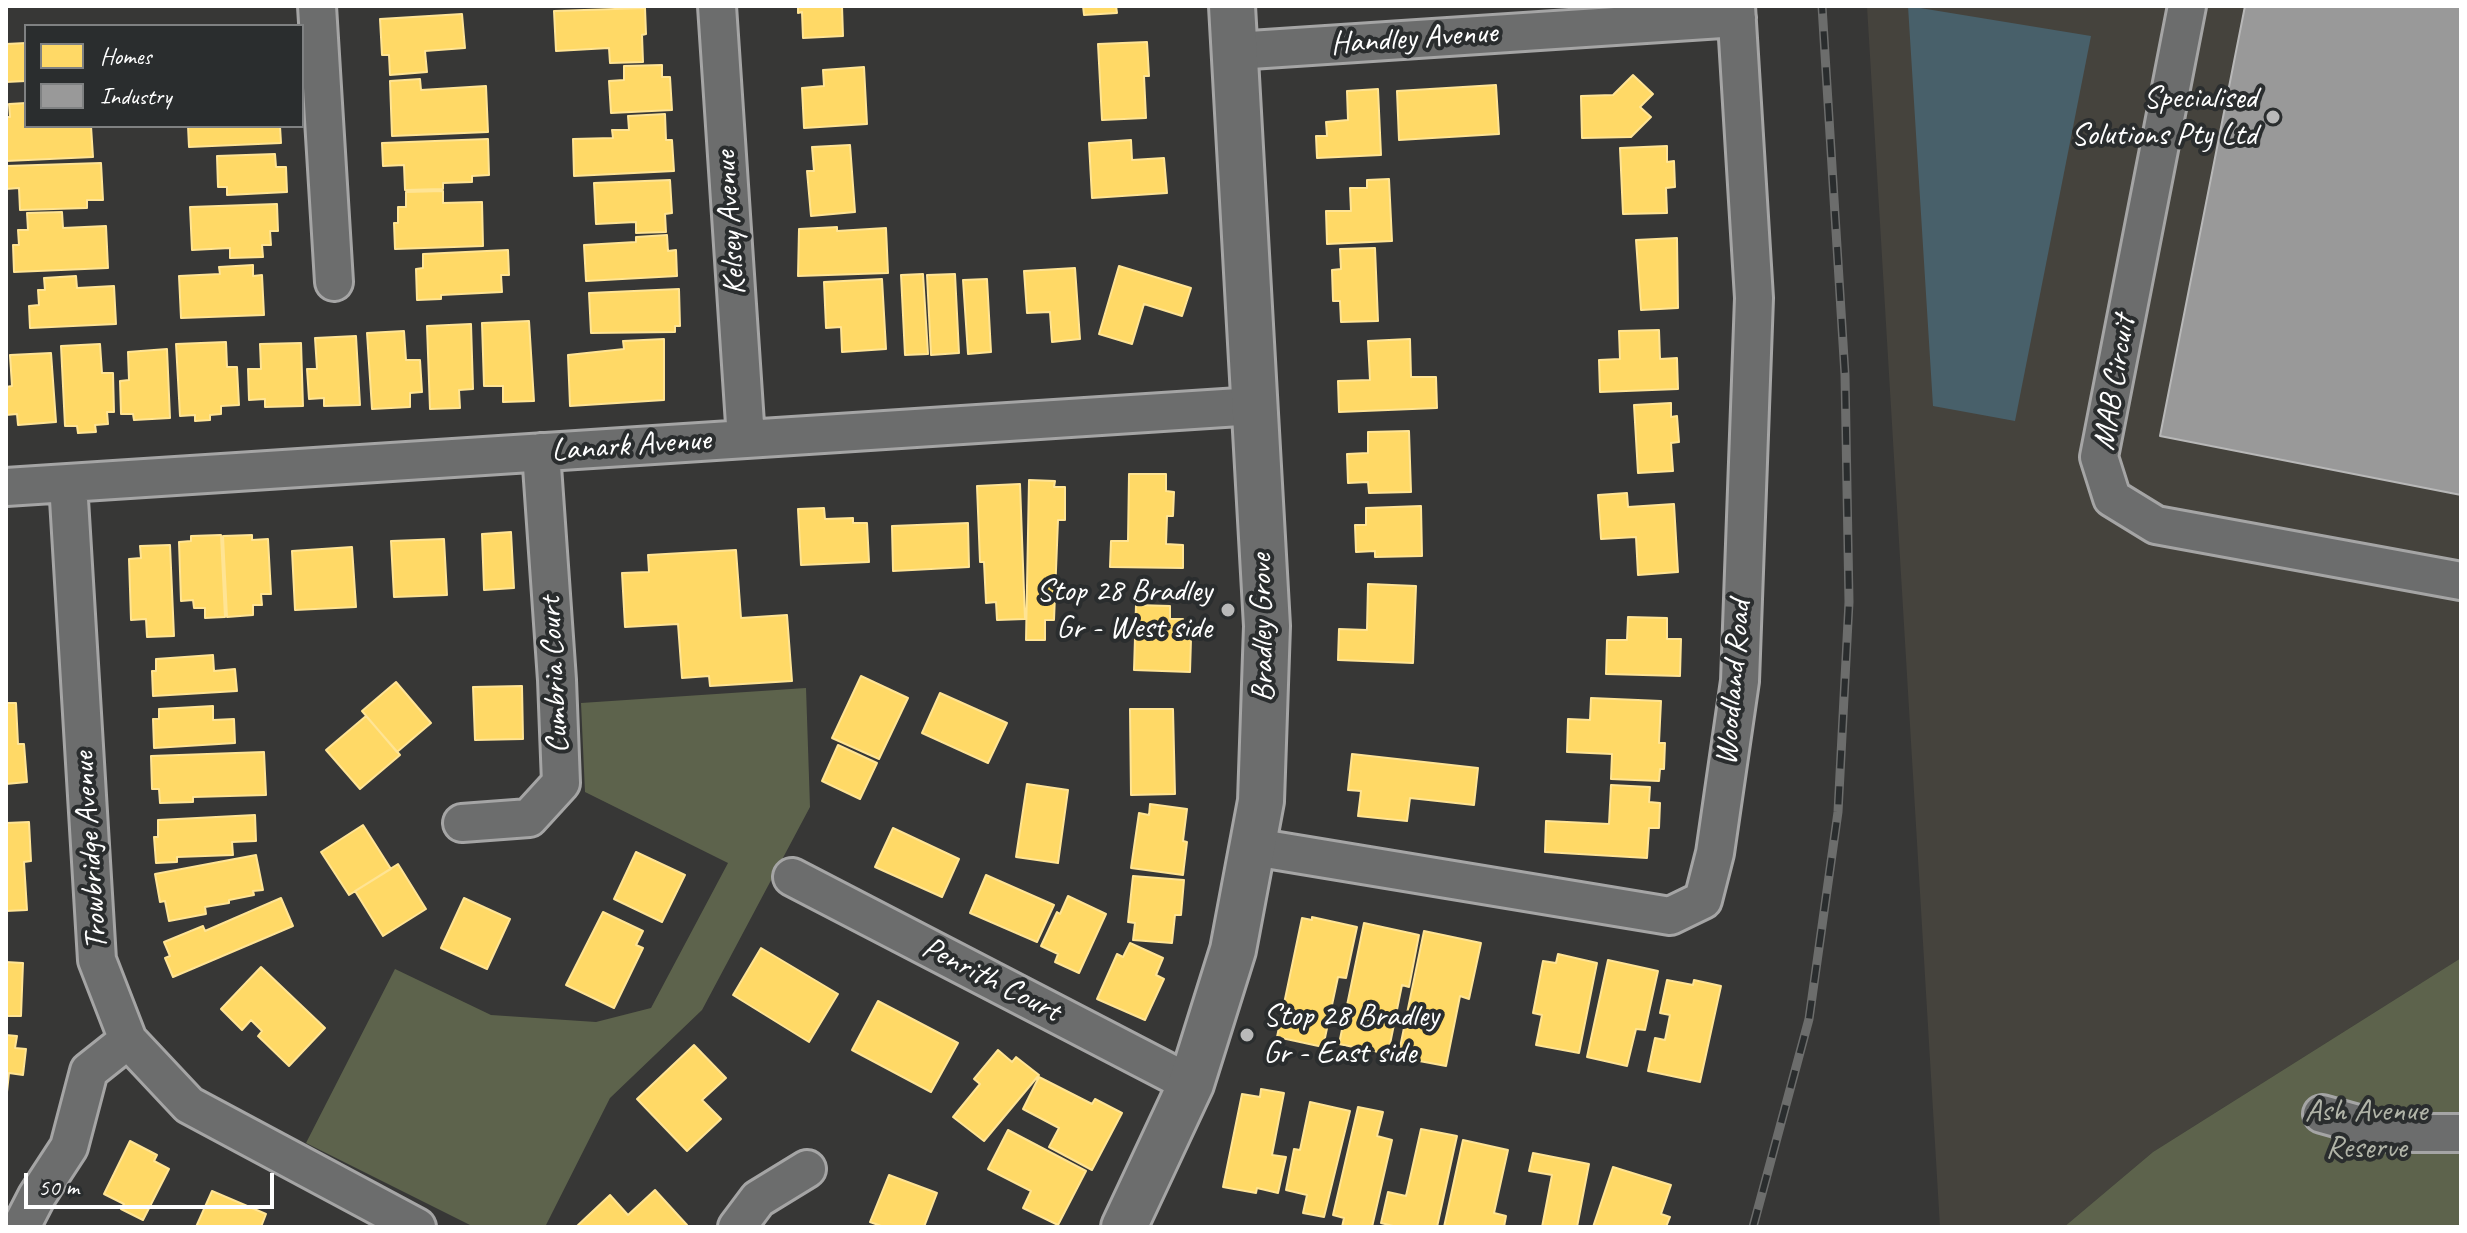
<!DOCTYPE html>
<style>
body{margin:0}
#map{position:relative;width:2467px;height:1233px;overflow:hidden;background:#373736;font-family:Caveat,sans-serif}
canvas{display:block}
.frame{position:absolute;inset:0;border:8px solid #fff;pointer-events:none}
.legend{position:absolute;left:24px;top:24px;width:280px;height:104px;box-sizing:border-box;background:#2a2d2e;border:2px solid #7f8182;margin:0;padding:10px 14px;list-style:none;font-size:24px;color:#fff}
.legend li{display:flex;align-items:center;gap:16px;height:40px}
.legend b{width:40px;border:2px solid #7f8182}
.scale{position:absolute;left:24px;top:1173px;width:250px;height:36px;box-sizing:border-box;border:4px solid #fff;border-top:0;padding-left:10px;font-size:24px;line-height:28px;white-space:nowrap;color:#fff;-webkit-text-stroke:6px #2a2d2e;paint-order:stroke}
</style>
<div id="map">
<canvas width="2467" height="1233"></canvas>
<div class="frame"></div>
<ul class="legend">
<li><b style="height:22px;background:#ffd966"></b>Homes</li>
<li><b style="height:22px;background:#999"></b>Industry</li>
</ul>
<div class="scale">50 m</div>
</div>
<script>
const ctx = document.querySelector('canvas').getContext('2d');
ctx.lineJoin = 'round';
function fill(path, color) {
  ctx.fillStyle = color;
  ctx.fill(path, 'evenodd');
}
function strokePath(path, color, width, dash) {
  ctx.strokeStyle = color;
  ctx.lineWidth = width;
  ctx.lineCap = dash ? 'butt' : 'round';
  ctx.setLineDash(dash || []);
  ctx.stroke(path);
}
function drawText(font, color, halo, rows, align = 'center') {
  ctx.font = font + ' Caveat,sans-serif';
  ctx.lineWidth = 8;
  ctx.setLineDash([]);
  ctx.textBaseline = 'middle';
  ctx.strokeStyle = halo;
  ctx.fillStyle = color;
  for (const [text, x, y, turn = 0] of rows) {
    ctx.save();
    ctx.translate(x, y);
    ctx.rotate((+turn || 0) * Math.PI / 180);
    ctx.textAlign = isNaN(turn) ? turn : align;
    if (halo) ctx.strokeText(text, 0, 0);
    ctx.fillText(text, 0, 0);
    ctx.restore();
  }
}
const built = new Path2D(`
 M1867,6H2461V958L2153,1152L2064,1227H1940Z`);
const green = new Path2D(`
 M806,688L810,807L702,1010L610,1098L545,1227H474L306,1143L395,969L491,1015L596,1022L651,1008L728,863L585,792L581,703Z
 M2461,958V1227H2064L2153,1152Z`);
const water = new Path2D(`
 M1908,6L2091,36L2015,421L1933,406Z`);
const homes = new Path2D(`
 M798,6H842L843,36L803,38L802,12L798,13Z
 M1083,6H1116L1117,13L1084,15Z
 M645,8L646,34L642,35L643,62L610,63L609,48L556,51L554,11Z
 M462,14L465,48L425,51L427,72L390,75L389,55H382L380,19Z
 M1147,42L1149,76H1144L1146,118L1102,120L1098,44Z
 M26,43V81L6,82V44Z
 M662,65V77H670L672,110L611,113L609,81L624,80V66Z
 M864,67L867,124L804,128L802,88L824,86L823,70Z
 M1633,75L1653,94L1640,107L1651,117L1631,137L1582,138L1581,96L1613,95Z
 M420,79L421,90L486,86L488,132L392,136L390,81Z
 M1496,85L1499,134L1399,140L1397,91Z
 M1378,89L1381,155L1317,158L1316,136H1327L1326,122L1348,120L1347,91Z
 M26,103V126H91L93,157L6,161V117H10L9,104Z
 M665,114L666,140H672L674,171L574,176L573,139L613,138L612,130H629L628,116Z
 M188,126H280L281,143L189,147Z
 M488,139L489,175L472,176V182L443,183V189L405,190L404,165L383,166L382,143Z
 M1131,140L1132,160L1164,158L1167,193L1092,198L1089,143Z
 M850,145L855,212L811,216L807,171H814L812,147Z
 M1667,146V162L1674,161L1675,187L1666,188L1667,213L1623,214L1620,148Z
 M275,154L276,167H286L287,192L227,195V187H218L217,156Z
 M101,163L103,200H87V208L20,210L19,188L6,189V166Z
 M1389,179L1392,241L1327,244L1326,211H1351L1350,188H1367V180Z
 M670,180L672,213L665,214L666,232L636,233V222L596,224L594,183Z
 M443,191V203L482,202L483,246L395,249L394,223H398V207H406V192Z
 M277,204L278,231H270L271,245H262L263,257L230,258V248L192,250L190,207Z
 M62,212L63,228L106,226L108,268L14,272L13,245H19L18,230H28L27,213Z
 M837,227V231L886,228L888,273L798,276L799,229Z
 M667,235L668,251L676,250L677,276L586,281L584,245L636,242V237Z
 M1677,238L1678,308L1641,310L1636,240Z
 M1375,248L1378,321L1341,322L1340,301H1333L1332,270L1341,269L1340,249Z
 M508,250L509,275H501L502,292L441,295V299L417,300L416,269L423,268V254Z
 M253,265V276L262,275L264,315L181,318L179,276L220,274L219,267Z
 M1119,266L1191,288L1182,316L1144,304L1132,344L1099,334Z
 M1075,268L1080,339L1052,342L1050,312L1027,313L1024,271Z
 M923,274L928,354L905,355L901,275Z
 M955,274L959,353L931,355L927,275Z
 M76,276L77,288L114,286L116,324L30,328L29,306L39,305L38,290H45L44,278Z
 M882,279L886,349L842,352L841,327L826,328L824,282Z
 M987,279L991,352L968,354L963,280Z
 M679,289L680,326H675V332L591,333L589,293Z
 M529,321L534,401L503,402V386H484L482,323Z
 M471,324L473,389L459,390L460,408L430,409L427,326Z
 M1659,330L1660,359L1677,358L1678,389L1600,392L1599,360L1620,359L1619,331Z
 M404,331L406,360H420L422,392L410,393V407L372,409L367,333Z
 M356,336L360,405L324,406V398L309,399L307,369H317L315,338Z
 M664,339V400L570,406L568,355L624,349L623,341Z
 M1410,339L1411,377H1436L1437,408L1339,412L1338,381L1370,380L1368,341Z
 M226,342L227,367H237L239,405L221,406V414L210,415V420L195,421V415L180,416L176,344Z
 M301,343L303,406L265,407V399L249,400L248,369H261L260,344Z
 M100,344L102,373H113L114,412H107L108,424L95,425L96,432L78,433L77,426H65L61,346Z
 M167,349L170,418L134,420L133,414H121L120,381L129,380L128,352Z
 M51,353L56,422L18,425L17,414L6,415V387L12,386L10,355Z
 M1671,403V417L1677,416L1679,442L1671,443L1673,471L1638,473L1634,405Z
 M1409,431L1411,492L1369,493L1368,482L1348,483L1347,454L1368,453V432Z
 M1129,474H1166V491L1174,492L1173,516H1167L1166,544L1183,545V568L1110,567L1111,541H1128Z
 M1029,480L1055,481L1054,487H1065V520H1058L1054,620H1045V640H1026Z
 M1020,484L1025,619L997,620L996,602L986,603L984,562H980L977,486Z
 M1627,493L1628,507L1674,504L1678,572L1638,575L1636,537L1601,539L1598,495Z
 M1421,506L1422,556L1375,557V551L1356,552L1355,525H1366V508Z
 M824,508L825,519L853,518V523H867L869,562L801,565L798,509Z
 M968,523L969,567L893,571L892,526Z
 M511,532L514,588L484,590L482,534Z
 M221,535L225,617L205,618V608H194L193,600L181,601L179,542L191,541V536Z
 M252,535V540L268,539L271,594H261L262,605H253V615L227,617L223,536Z
 M444,539L447,595L394,597L391,541Z
 M170,545L174,636L147,637L146,619L131,620L129,559L141,558L140,546Z
 M352,547L356,607L295,610L292,551Z
 M736,550L741,618L787,615L792,681L710,686L709,676L682,678L678,624L625,627L622,573L649,572L648,555Z
 M1368,584L1416,586L1413,663L1338,660L1339,629L1367,630Z
 M1136,605L1170,606V619H1183L1182,639H1191L1190,672L1134,670Z
 M1628,617L1667,618V639H1681L1680,676L1606,674L1607,640H1627Z
 M213,655L214,671L235,669L237,691L153,696L152,671H156V659Z
 M861,676L908,698L879,759L832,738Z
 M396,682L431,723L397,752L362,711Z
 M522,686L523,739L475,740L473,687Z
 M940,693L1007,723L988,763L922,733Z
 M1591,698L1661,701L1659,743H1665L1664,769H1660L1659,781L1611,779L1612,754L1567,752L1568,719L1590,720Z
 M6,703H16L18,744H24L27,782L6,784Z
 M213,706V720L234,719L235,743L154,748L153,719H159V709Z
 M1130,709H1173L1175,794L1131,795Z
 M366,716L400,755L360,789L326,750Z
 M838,745L877,763L860,799L822,781Z
 M264,752L266,795L193,797V802L160,803L159,789H152L151,756Z
 M1352,754L1478,768L1474,805L1410,798L1407,821L1358,816L1361,791L1348,790Z
 M1027,784L1068,790L1058,863L1016,857Z
 M1611,785L1650,787L1649,802L1660,803L1659,828H1649L1647,858L1545,852L1546,821L1609,824Z
 M1150,804L1187,809L1183,841L1187,842L1183,875L1131,868L1139,813L1149,815Z
 M255,815L256,841L232,842L233,855L177,857V862L156,863L154,837H158V820Z
 M29,822L31,861L24,862L27,910L6,911V823Z
 M363,825L391,869L349,895L321,852Z
 M893,828L959,859L942,897L875,867Z
 M636,852L685,875L662,922L614,899Z
 M256,855L263,890L253,891L254,895L229,900V903L205,907L206,914L169,921L165,901L160,902L155,874Z
 M398,864L426,909L383,936L355,891Z
 M986,875L1054,905L1037,942L970,913Z
 M1133,876L1184,880L1181,915H1175L1172,943L1133,940L1135,923L1128,922Z
 M1068,896L1106,914L1079,973L1055,962L1058,954L1041,946L1057,912L1060,914Z
 M281,898L293,926L173,977L165,958L170,956L164,942L203,926L205,931Z
 M464,898L510,919L487,969L441,948Z
 M603,912L643,931L636,945L643,948L614,1008L566,985Z
 M1312,917L1357,927L1346,978L1338,977L1323,1047L1277,1037L1302,918L1312,920Z
 M1364,923L1419,935L1409,987L1402,985L1388,1054L1339,1044Z
 M1424,931L1481,943L1469,999L1460,996L1446,1066L1398,1057Z
 M1130,943L1163,958L1156,975L1164,979L1145,1020L1097,999L1117,954L1123,957Z
 M761,948L838,994L809,1042L733,995Z
 M1558,954L1597,963L1579,1053L1536,1045L1542,1015L1533,1013L1543,961L1556,963Z
 M1608,960L1658,971L1645,1030L1636,1029L1627,1066L1587,1057Z
 M6,962L23,963L21,1016H6Z
 M261,967L325,1028L289,1066L258,1036L262,1031L251,1020L242,1030L221,1009Z
 M1667,980L1693,985L1694,980L1721,986L1700,1082L1648,1071L1655,1038L1665,1040L1670,1015L1660,1013Z
 M878,1001L958,1043L931,1092L852,1050Z
 M6,1035L17,1036L15,1048L26,1049L23,1075L9,1073L7,1092Z
 M694,1045L726,1078L702,1100L721,1119L687,1151L637,1099Z
 M998,1050L1012,1062L1016,1057L1039,1075L984,1141L953,1117L980,1084L974,1079Z
 M1039,1077L1092,1104L1095,1099L1122,1113L1092,1170L1049,1147L1059,1128L1023,1109Z
 M1261,1089L1284,1093L1272,1155L1286,1157L1278,1193L1257,1188L1256,1193L1223,1187L1242,1094L1260,1097Z
 M1310,1102L1350,1111L1324,1217L1303,1213L1307,1195L1286,1190L1294,1149L1300,1150Z
 M1358,1107L1383,1112L1377,1136L1392,1140L1372,1227H1342L1344,1218L1333,1215Z
 M1421,1129L1457,1136L1437,1227H1397L1381,1223L1388,1192L1406,1196Z
 M1008,1130L1086,1171L1058,1225L1023,1208L1031,1191L988,1169Z
 M1463,1140L1508,1150L1494,1213L1506,1216L1504,1227H1444Z
 M130,1141L157,1155L154,1161L169,1169L143,1220L121,1209L124,1204L104,1194Z
 M1533,1153L1589,1164L1577,1227H1542L1552,1175L1529,1171Z
 M1613,1167L1671,1185L1661,1214L1670,1217L1666,1227H1593Z
 M889,1175L937,1193L924,1227H884L870,1222Z
 M655,1190L687,1225L685,1227H576L610,1195L628,1215Z
 M212,1191L266,1214L261,1227H196Z`);
const industry = new Path2D(`
 M2245,6H2461V495L2160,436Z`);
const street = new Path2D(`
 M317,6L334,282
 M717,6L746,439
 M2187,6L2099,457L2112,498L2156,525L2461,581
 M1235,51L1737,18
 M68,483L97,960L128,1040L189,1105L417,1227
 M6,487L1255,406
 M462,823L529,818L561,783L557,680L541,452
 M1254,847L1670,916L1703,900L1715,853L1740,681L1754,298L1736,6
 M792,877L1191,1084
 M2322,1114L2390,1133H2461
 M21,1227L37,1196L69,1147L89,1071L128,1040
 M737,1227L758,1199L807,1169`);
const secondary = new Path2D(`
 M1124,1227L1191,1084L1233,950L1261,801L1267,626L1232,6`);
const rail = new Path2D(`
 M1753,1227L1809,1019L1838,812L1849,602L1845,375L1822,6`);
const markers = [
 [2273,117,8,"#b9b9b9"],
 [1228,610,8,"#b9b9b9"],
 [1247,1035,8,"#b9b9b9"]
];
const streetNames = [
 ["Handley Avenue",1414,39,-4],
 ["Kelsey Avenue",731,223,-94],
 ["MAB Circuit",2115,383,-81],
 ["Lanark Avenue",631,446,-4],
 ["Bradley Grove",1263,628,-91],
 ["Cumbria Court",555,675,-93],
 ["Woodland Road",1734,683,-85],
 ["Trowbridge Avenue",91,851,-94],
 ["Penrith Court",991,980,27]
];
const poiNames = [
 ["Specialised",2257,99],
 ["Solutions Pty Ltd",2257,136],
 ["Stop 28 Bradley",1212,592],
 ["Gr - West side",1212,629],
 ["Stop 28 Bradley",1263,1017,"left"],
 ["Gr - East side",1263,1054,"left"]
];
const parkNames = [
 ["Ash Avenue",2366,1112],
 ["Reserve",2366,1149]
];
fill(built, '#45433d');
fill(green, '#5d634c');
fill(water, '#48606a');
fill(homes, '#ffd966');
strokePath(homes, '#ffe494', 2);
fill(industry, '#999');
strokePath(industry, '#b8b8b8', 2);
strokePath(street, '#a5a5a5', 42);
strokePath(secondary, '#a5a5a5', 50);
strokePath(street, '#6c6d6d', 36);
strokePath(secondary, '#6c6d6d', 44);
strokePath(rail, '#6c6d6c', 9);
strokePath(rail, '#2a2d2e', 6, [18]);
for (const [x, y, r, color] of markers) {
  const dot = new Path2D();
  dot.arc(x, y, r, 0, 2 * Math.PI);
  ctx.fillStyle = color;
  ctx.fill(dot);
  strokePath(dot, '#2a2d2e', 3);
}
drawText('32px', '#fff', '#2a2d2e', streetNames);
drawText('32px', '#fff', '#2a2d2e', poiNames, 'right');
drawText('32px', '#b1b4a8', '#2a2d2e', parkNames);
</script>
